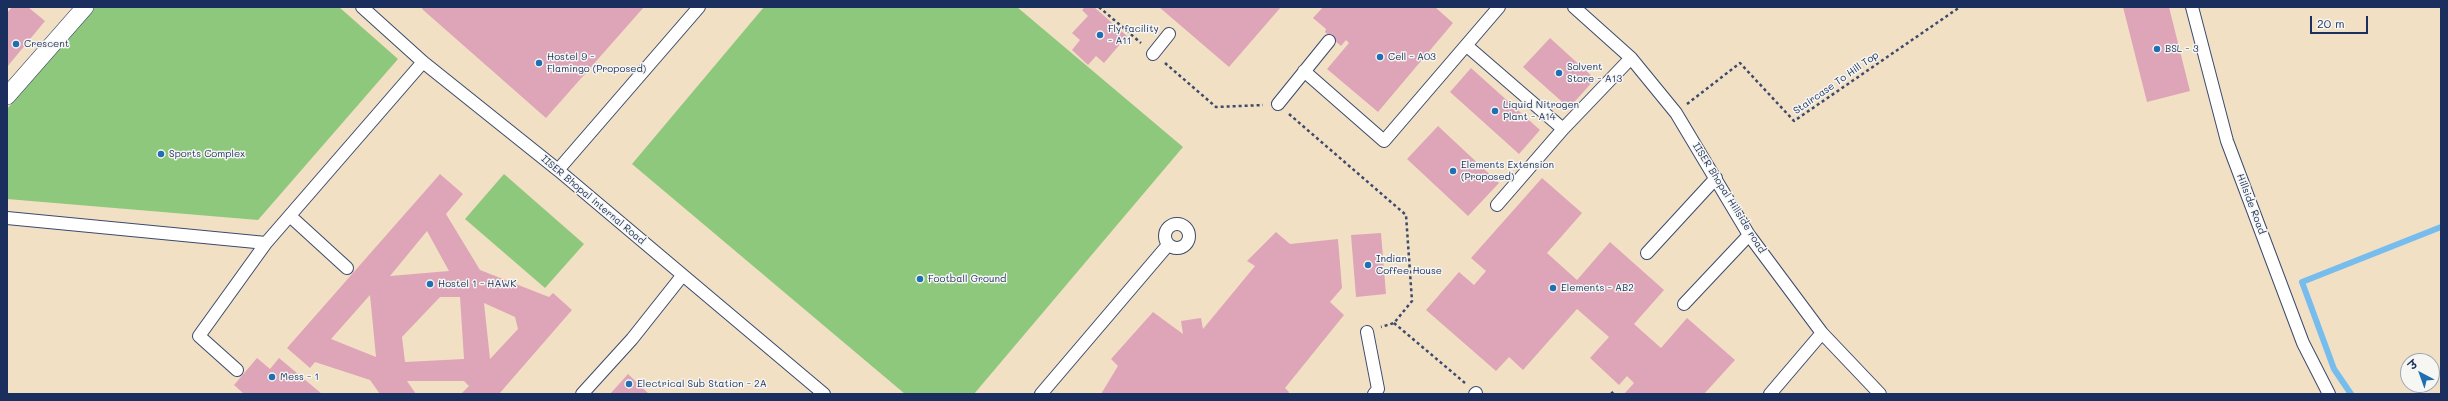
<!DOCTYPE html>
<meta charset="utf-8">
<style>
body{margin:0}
#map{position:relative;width:2448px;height:401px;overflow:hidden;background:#f2e0c4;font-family:Mali,"Playpen Sans Deva",sans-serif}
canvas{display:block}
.frame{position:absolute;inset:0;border:8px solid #1b2f5e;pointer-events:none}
.north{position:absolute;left:2400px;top:353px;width:40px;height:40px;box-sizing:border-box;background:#f6f6f2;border:1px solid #9ea6b7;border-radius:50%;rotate:319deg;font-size:11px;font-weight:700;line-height:16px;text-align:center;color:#1b2f5e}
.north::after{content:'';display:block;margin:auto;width:14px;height:18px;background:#1f6fb2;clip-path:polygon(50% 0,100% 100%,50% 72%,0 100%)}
.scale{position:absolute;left:2310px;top:16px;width:58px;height:18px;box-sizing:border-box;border:2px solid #1b2f5e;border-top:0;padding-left:5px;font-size:12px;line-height:14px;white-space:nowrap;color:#1b2f5e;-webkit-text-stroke:3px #f6f6f2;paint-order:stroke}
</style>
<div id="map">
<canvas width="2448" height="401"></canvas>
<div class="frame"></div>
<div class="north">उ</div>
<div class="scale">20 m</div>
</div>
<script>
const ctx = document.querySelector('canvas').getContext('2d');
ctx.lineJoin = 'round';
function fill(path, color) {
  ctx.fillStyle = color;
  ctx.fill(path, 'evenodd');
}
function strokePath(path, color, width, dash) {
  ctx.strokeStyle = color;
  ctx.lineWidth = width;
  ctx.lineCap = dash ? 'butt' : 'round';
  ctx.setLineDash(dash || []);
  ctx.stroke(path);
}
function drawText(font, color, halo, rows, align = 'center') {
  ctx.font = font + ' Mali,sans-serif';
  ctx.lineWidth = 3;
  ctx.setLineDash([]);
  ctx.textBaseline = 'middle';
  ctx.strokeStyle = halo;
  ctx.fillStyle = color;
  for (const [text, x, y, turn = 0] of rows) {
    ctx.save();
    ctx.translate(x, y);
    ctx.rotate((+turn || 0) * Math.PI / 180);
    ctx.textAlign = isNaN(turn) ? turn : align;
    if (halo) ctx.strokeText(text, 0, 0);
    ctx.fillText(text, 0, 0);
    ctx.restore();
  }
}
const green = new Path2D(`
 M94,7H339L398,59L258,220L7,199V109Z
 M764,7H1017L1183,147L974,394H905L632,164Z
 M504,174L584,244L545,288L465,219Z`);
const stream = new Path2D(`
 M2351,394L2334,369L2302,282L2441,227`);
const building = new Path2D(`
 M12,7H28L45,21L7,67V13Z
 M423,7H644L546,118L422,9Z
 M1085,7H1094L1127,36L1104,63L1096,56L1088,65L1072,50L1080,40L1072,33L1088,16L1082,10Z
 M1159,7H1281L1229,67Z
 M1323,7H1435L1453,23L1378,112L1327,69L1349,43L1346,40L1341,46L1325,32L1326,29L1313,18Z
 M2123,7H2169L2190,91L2147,102Z
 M1550,38L1595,79L1569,108L1523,67Z
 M1471,68L1540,130L1519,154L1450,92Z
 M1438,126L1499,183L1468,216L1407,159Z
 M440,174L463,194L446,214L480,270L549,297L553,293L572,310L499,394H461L469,386L464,381H407L416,394H380L370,380L315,362L310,368L287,348ZM427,231L449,271L390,276ZM370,295L376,357L331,339ZM440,297H460L464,359L405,362L402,337ZM484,303L515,317L518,329L490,359Z
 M1542,178L1582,213L1547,253L1577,280L1610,242L1664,290L1634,324L1661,348L1687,318L1735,360L1704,394H1624L1634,383L1627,376L1619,385L1590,358L1609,337L1577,309L1523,370L1509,357L1496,371L1426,310L1459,272L1474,285L1486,271L1471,258Z
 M1276,232L1290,244L1338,239L1342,288L1330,302L1344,315L1285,388L1289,392L1288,394H1101L1118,366L1111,359L1153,312L1183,334L1181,321L1201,318L1203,329L1255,266L1247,261Z
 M1381,233L1386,294L1356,297L1351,235Z
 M257,358L270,369L279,358L322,394H244L234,385Z
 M628,374L649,394H610Z`);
const path = new Path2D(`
 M1099,7L1141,43
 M1165,63L1216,107L1263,105
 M1687,104L1740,63L1794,121L1960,7
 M1289,114L1406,215L1412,301L1394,323L1381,327
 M1394,323L1465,383
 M1611,394L1615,390`);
const service = new Path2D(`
 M362,7L423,62L558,170L824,394
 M1574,7L1631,58L1676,113L1749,235L1822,333L1880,394
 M2192,7L2227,141L2303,343L2329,394
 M1467,46L1563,129
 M1153,54L1169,34
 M1304,71L1384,141L1499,7
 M1278,104L1329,41
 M558,170L699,7
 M1497,205L1563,129L1631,58
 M290,216L347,268
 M7,218L266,243L423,62
 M1165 236a12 12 0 1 1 24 0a12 12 0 1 1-24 0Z
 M1647,253L1716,178
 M1684,304L1749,235
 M1367,332L1378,389L1374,394
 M237,370L199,336L266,243
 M582,394L632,339L682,276
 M1041,394L1168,245
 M1475,394L1476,393
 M1770,394L1822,333`);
const pedestrian = new Path2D(`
 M7,96L85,7`);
const markers = [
 [1100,35,4,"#1f6fb2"],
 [16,44,4,"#1f6fb2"],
 [2157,49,4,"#1f6fb2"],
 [1380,57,4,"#1f6fb2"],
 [539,63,4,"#1f6fb2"],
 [1559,73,4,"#1f6fb2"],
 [1495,111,4,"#1f6fb2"],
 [161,154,4,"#1f6fb2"],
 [1453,171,4,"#1f6fb2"],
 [1368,265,4,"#1f6fb2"],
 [920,279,4,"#1f6fb2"],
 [430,284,4,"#1f6fb2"],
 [1553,288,4,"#1f6fb2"],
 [272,377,4,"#1f6fb2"],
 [629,384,4,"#1f6fb2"]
];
const poiNames = [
 ["Fly facility",1108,29],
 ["- A11",1108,41],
 ["Crescent",24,44],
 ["BSL - 3",2165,49],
 ["Hostel 9 -",547,57],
 ["Flamingo (Proposed)",547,69],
 ["Cell - A03",1388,57],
 ["Solvent",1567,67],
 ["Store - A13",1567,79],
 ["Liquid Nitrogen",1503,105],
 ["Plant - A14",1503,117],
 ["Sports Complex",169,154],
 ["Elements Extension",1461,165],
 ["(Proposed)",1461,177],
 ["Indian",1376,259],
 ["Coffee House",1376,271],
 ["Football Ground",928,279],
 ["Hostel 1 - HAWK",438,284],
 ["Elements - AB2",1561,288],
 ["Mess - 1",280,377],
 ["Electrical Sub Station - 2A",637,384]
];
const streetNames = [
 ["Staircase To Hill Top",1836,83,-35],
 ["IISER Bhopal Hillside road",1729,198,58],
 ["IISER Bhopal internal Road",593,200,40],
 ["Hillside Road",2251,204,69]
];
fill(green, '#8ec87c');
strokePath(stream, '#76bdee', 6);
fill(building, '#dea5b8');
strokePath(service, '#3b4a6d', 14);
strokePath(pedestrian, '#3b4a6d', 18);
strokePath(path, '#3b4a6d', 2.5, [3, 3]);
strokePath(service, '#fff', 12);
strokePath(pedestrian, '#fff', 17);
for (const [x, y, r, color] of markers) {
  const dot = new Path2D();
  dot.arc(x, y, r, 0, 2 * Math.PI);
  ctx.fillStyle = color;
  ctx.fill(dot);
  strokePath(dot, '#f6f6f2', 1.5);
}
drawText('10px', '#1b2f5e', '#f6f6f2', poiNames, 'left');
drawText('10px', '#1b2f5e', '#f6f6f2', streetNames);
</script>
